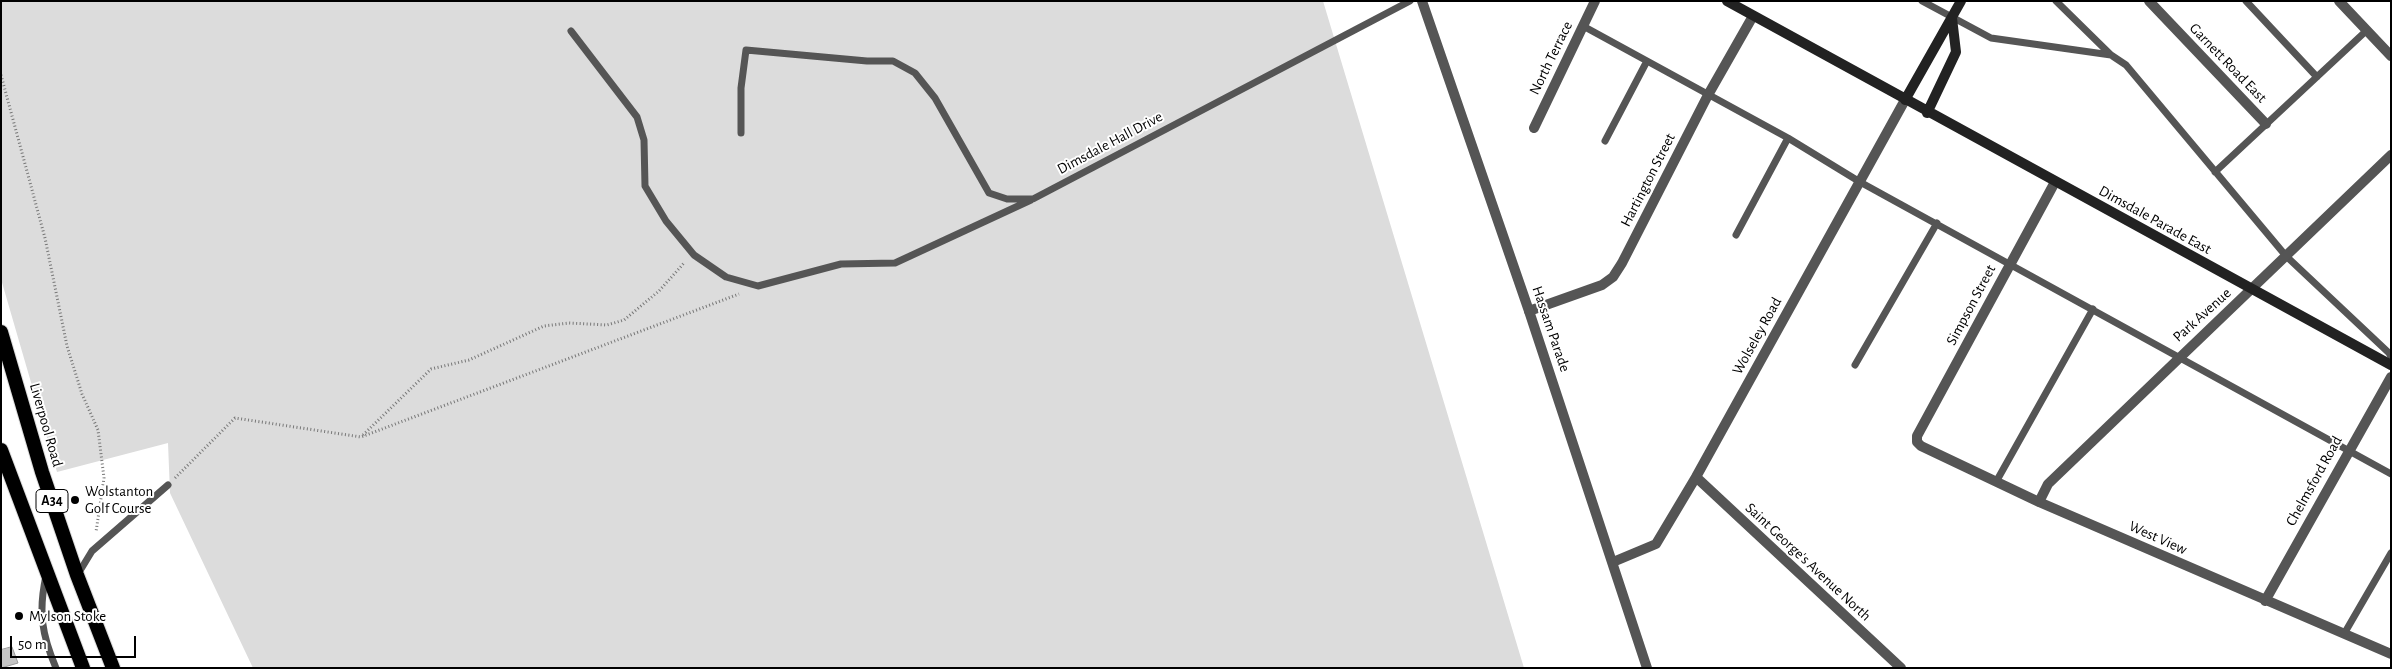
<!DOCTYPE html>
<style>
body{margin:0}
#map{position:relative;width:2392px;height:669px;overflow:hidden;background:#fff;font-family:"Alegreya Sans",sans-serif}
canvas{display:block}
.frame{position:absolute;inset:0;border:2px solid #000;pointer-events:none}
.scale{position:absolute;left:10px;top:636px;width:126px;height:22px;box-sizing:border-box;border:2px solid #000;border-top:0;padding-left:6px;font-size:15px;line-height:18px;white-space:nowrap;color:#000;-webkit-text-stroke:4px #fff;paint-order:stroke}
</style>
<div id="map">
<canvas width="2392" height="669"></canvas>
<div class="frame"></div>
<div class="scale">50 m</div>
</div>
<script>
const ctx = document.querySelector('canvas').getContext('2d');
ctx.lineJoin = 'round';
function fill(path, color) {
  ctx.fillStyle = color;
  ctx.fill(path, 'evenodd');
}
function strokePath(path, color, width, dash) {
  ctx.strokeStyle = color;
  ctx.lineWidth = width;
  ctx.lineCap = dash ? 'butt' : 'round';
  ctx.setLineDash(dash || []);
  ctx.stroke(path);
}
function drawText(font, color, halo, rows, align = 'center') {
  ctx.font = font + ' "Alegreya Sans",sans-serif';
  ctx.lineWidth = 4;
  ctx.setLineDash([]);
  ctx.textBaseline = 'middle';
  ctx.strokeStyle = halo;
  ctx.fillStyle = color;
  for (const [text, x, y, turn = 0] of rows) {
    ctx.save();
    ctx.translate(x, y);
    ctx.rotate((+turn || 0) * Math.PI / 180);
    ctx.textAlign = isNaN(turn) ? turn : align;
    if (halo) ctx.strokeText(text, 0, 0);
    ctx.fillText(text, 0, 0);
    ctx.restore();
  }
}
const green = new Path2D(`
 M1,1H1323L1524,668H253L170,493L168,443L57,472L1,279Z`);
const building = new Path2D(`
 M12,647L18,663L1,668V650Z`);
const path = new Path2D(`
 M1,75L45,238L67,346L82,394L98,430L104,478L96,532
 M363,435L431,369L469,360L544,326L569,323L607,325L624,320L659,291L685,262
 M175,478L235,418L361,437L739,294`);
const service = new Path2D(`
 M1922,1L1991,38L2111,55L2126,65L2286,256L2389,353L2391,357
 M2056,1L2111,55
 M2246,1L2317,77
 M1583,26L1788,138L1860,182L2391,474
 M571,31L637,117L644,140L645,186L666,221L694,255L726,277L758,286L841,264L895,263L1031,200
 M741,133V88L746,50L867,61H893L915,73L935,98L989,193L1007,199H1033L1410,1
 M1605,141L1647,61
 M2215,172L2366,31
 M1736,235L1788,138
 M1855,365L1937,223
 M1996,482L2093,309
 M78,574L92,551L168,485
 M46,576C38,612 42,635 56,668
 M2344,634L2391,553`);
const minor = new Path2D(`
 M2149,1L2266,124
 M2339,1L2391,56
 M1534,128L1595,1
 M2055,182L1917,436V442L1921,446L2039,502L2391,654
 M1529,311L1602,285L1613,277L1622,263L1708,95L1753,16
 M1696,477L1901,668
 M2039,502L2048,484L2391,155
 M1613,562L1656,544L1696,477L1905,100
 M2265,601L2391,377`);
const tertiary = new Path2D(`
 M1422,1L1529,311L1647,668`);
const secondary = new Path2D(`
 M1727,1L2391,365
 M1905,100L1961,1
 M1927,113L1956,52L1952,18`);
const trunk = new Path2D(`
 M1,332L42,472L77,575L113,668
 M1,450L83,668`);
const markers = [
 [75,500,5,"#000"],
 [19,616,5,"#000"]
];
const shields = [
 [52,501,32]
];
const shieldNames = [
 ["A34",52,501]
];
const streetNames = [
 ["North Terrace",1551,58,-64],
 ["Garnett Road East",2228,63,46],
 ["Dimsdale Hall Drive",1110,143,-28],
 ["Hartington Street",1648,180,-63],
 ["Dimsdale Parade East",2155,220,29],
 ["Simpson Street",1971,305,-62],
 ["Park Avenue",2202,315,-42],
 ["Hassam Parade",1551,329,71],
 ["Wolseley Road",1757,336,-61],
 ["Liverpool Road",46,425,74],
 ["Chelmsford Road",2314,481,-61],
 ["West View",2158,538,24],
 ["Saint George's Avenue North",1808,562,43]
];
const poiNames = [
 ["Wolstanton",85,491],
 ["Golf Course",85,508],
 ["Mylson Stoke",29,616]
];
fill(green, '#dcdcdc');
fill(building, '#c4c4c4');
strokePath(building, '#999', 1);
strokePath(trunk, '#dbdbdb', 16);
strokePath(path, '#777', 3, [1, 2.5]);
strokePath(service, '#555', 7);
strokePath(minor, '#555', 10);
strokePath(tertiary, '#555', 10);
strokePath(secondary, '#222', 10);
strokePath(trunk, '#000', 14);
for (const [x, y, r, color] of markers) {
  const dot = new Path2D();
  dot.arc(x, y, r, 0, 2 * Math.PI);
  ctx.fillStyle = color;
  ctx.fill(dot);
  strokePath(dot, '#fff', 2);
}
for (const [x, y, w] of shields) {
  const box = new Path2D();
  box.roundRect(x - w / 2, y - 11.5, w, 23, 4);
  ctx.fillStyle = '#fff';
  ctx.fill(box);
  strokePath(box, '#000', 1);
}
drawText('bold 14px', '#000', null, shieldNames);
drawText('15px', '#000', '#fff', streetNames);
drawText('15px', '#000', '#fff', poiNames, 'left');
</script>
